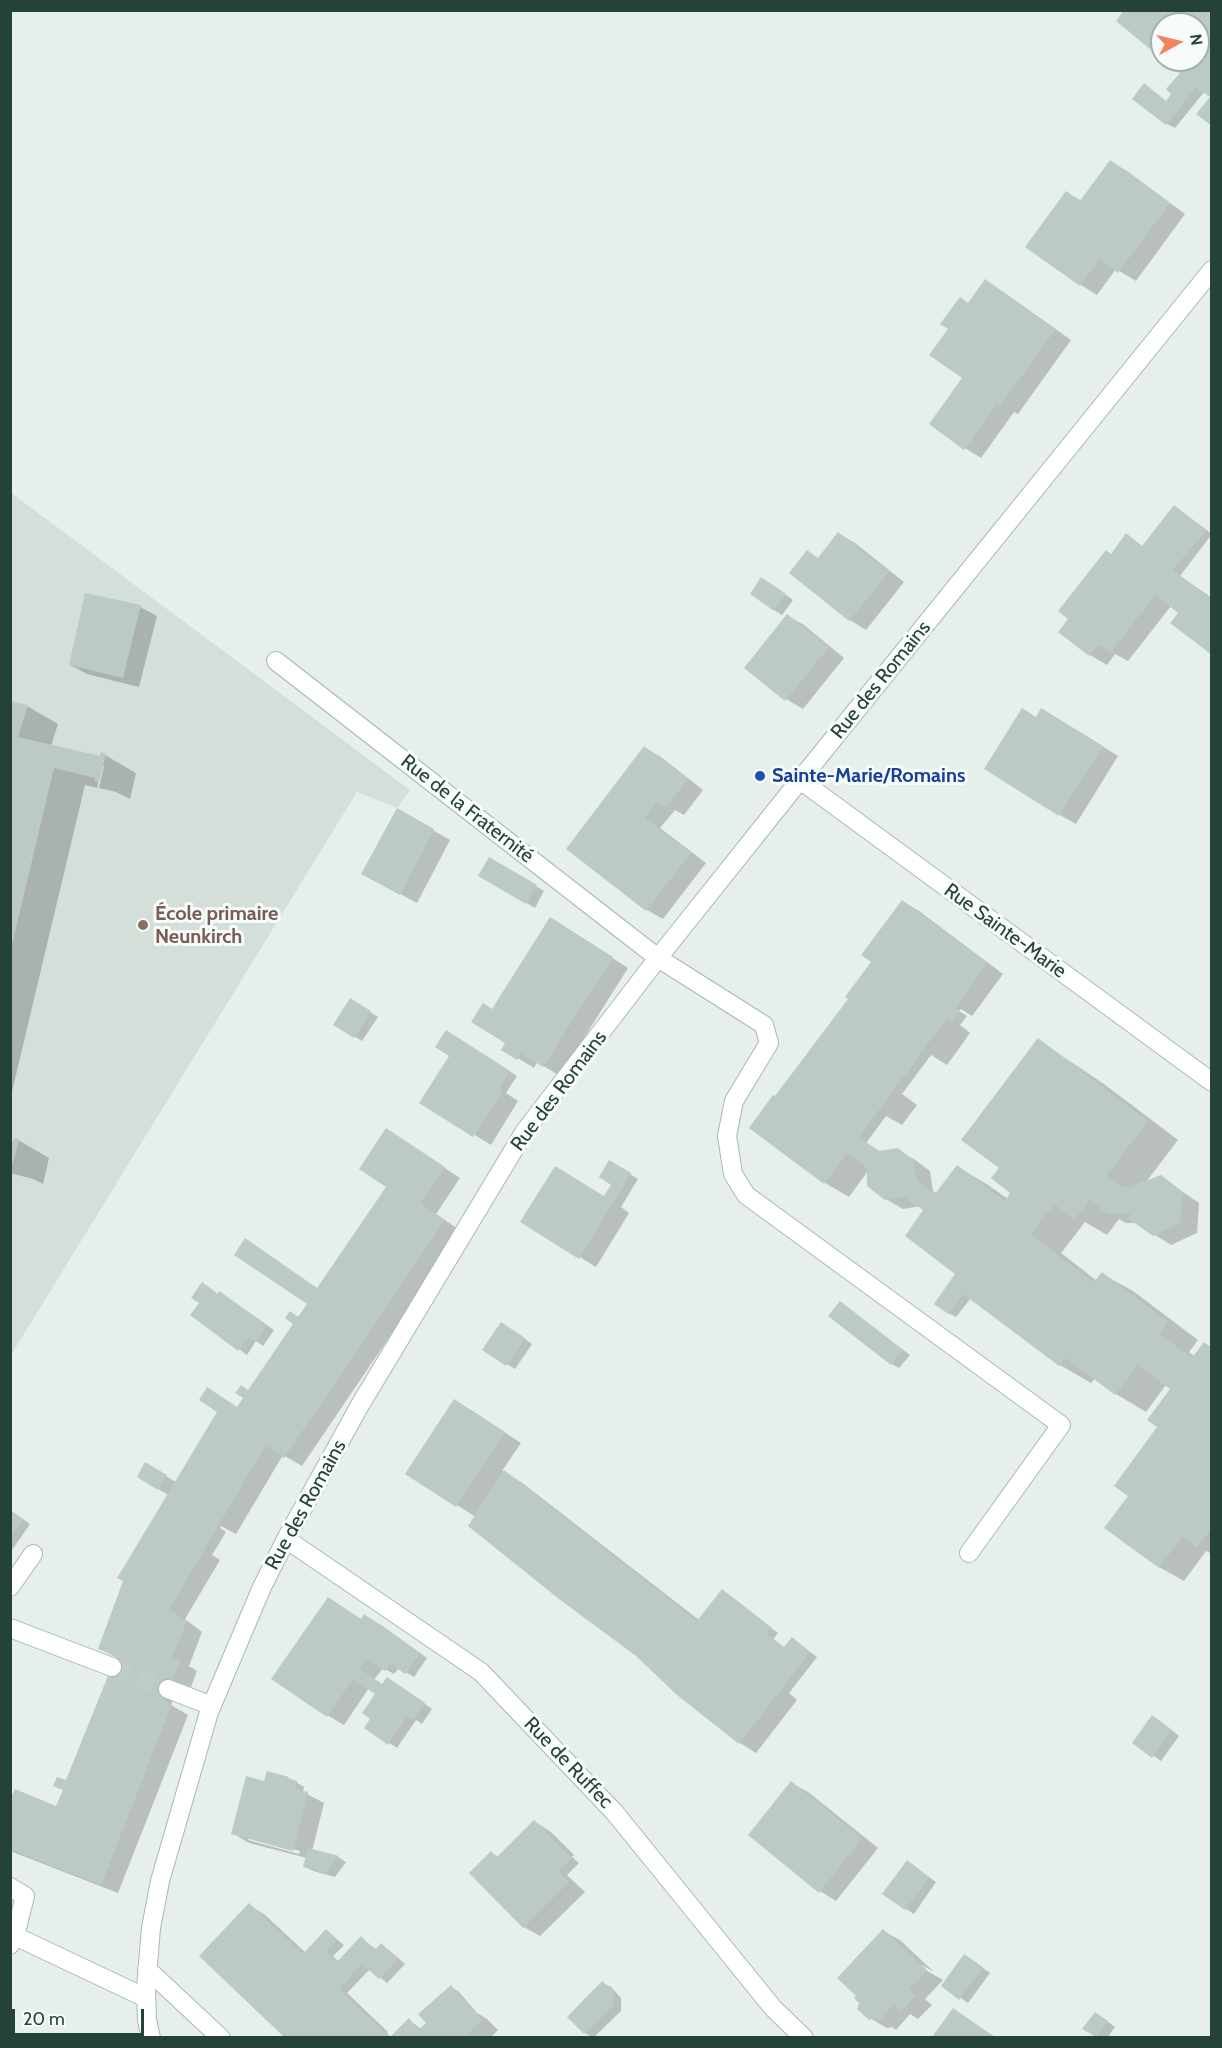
<!DOCTYPE html>
<meta charset="utf-8">
<style>
body{margin:0}
#map{position:relative;width:1222px;height:2048px;overflow:hidden;background:#e6efeb;font-family:Cabin,sans-serif}
canvas{display:block}
.frame{position:absolute;inset:0;border:12px solid #24423a;pointer-events:none}
.north{position:absolute;left:1150px;top:12px;width:60px;height:60px;box-sizing:border-box;background:#f7fbf9;border:2px solid #a3b1ad;border-radius:50%;rotate:82deg;font-size:16px;font-weight:700;line-height:24px;text-align:center;color:#24423a}
.north::after{content:'';display:block;margin:auto;width:21px;height:27px;background:#f4845f;clip-path:polygon(50% 0,100% 100%,50% 72%,0 100%)}
.scale{position:absolute;left:12px;top:2009px;width:132px;height:27px;box-sizing:border-box;border:3px solid #24423a;border-top:0;padding-left:8px;font-size:18px;line-height:21px;white-space:nowrap;color:#24423a;-webkit-text-stroke:4px #f7fbf9;paint-order:stroke}
</style>
<div id="map">
<canvas width="1222" height="2048"></canvas>
<div class="frame"></div>
<div class="north">N</div>
<div class="scale">20 m</div>
</div>
<script>
const ctx = document.querySelector('canvas').getContext('2d');
ctx.lineJoin = 'round';
function fill(path, color) {
  ctx.fillStyle = color;
  ctx.fill(path, 'evenodd');
}
function strokePath(path, color, width, dash) {
  ctx.strokeStyle = color;
  ctx.lineWidth = width;
  ctx.lineCap = dash ? 'butt' : 'round';
  ctx.setLineDash(dash || []);
  ctx.stroke(path);
}
function drawText(font, color, halo, rows, align = 'center') {
  ctx.font = font + ' Cabin,sans-serif';
  ctx.lineWidth = 6;
  ctx.setLineDash([]);
  ctx.textBaseline = 'middle';
  ctx.strokeStyle = halo;
  ctx.fillStyle = color;
  for (const [text, x, y, turn = 0] of rows) {
    ctx.save();
    ctx.translate(x, y);
    ctx.rotate((+turn || 0) * Math.PI / 180);
    ctx.textAlign = isNaN(turn) ? turn : align;
    if (halo) ctx.strokeText(text, 0, 0);
    ctx.fillText(text, 0, 0);
    ctx.restore();
  }
}
const built = new Path2D(`
 M10,492L410,790L397,808L357,792L11,1355Z`);
const shadow = new Path2D(`
 M1126,10L1212,11V97L1205,91L1175,128L1167,124V102L1187,80L1166,60H1198V24H1162V57Z
 M1111,162L1127,171L1185,214L1136,281L1116,269L1097,295L1081,285L1027,246L1067,193L1082,201Z
 M985,281L1002,291L1071,340L1018,414L1014,412L981,458L965,448L964,377Z
 M1182,512L1212,534L1180,576L1212,598V653L1180,613L1171,606L1128,661L1115,654L1107,665L1090,655L1060,632L1127,535L1143,547Z
 M839,534L855,543L904,582L866,630L850,620L808,552L819,559Z
 M770,583L793,600L782,615L774,610Z
 M140,607L157,616L139,687L87,674L70,665Z
 M788,616L804,625L844,658L803,709L786,699Z
 M10,702L27,706L58,724L51,746L101,758L105,755L136,773L130,799L116,792L99,788L104,766H101L97,788L85,785L10,1100Z
 M1037,718L1058,719L1118,756L1076,824L1060,815Z
 M645,748L661,757L703,790L684,815L675,810L660,828L706,863L663,919L647,910L568,849Z
 M398,810L450,840L417,903L380,883Z
 M490,859L544,891L535,908L480,876Z
 M902,901L919,911L1003,974L972,1016L961,1009L959,1011L967,1016L960,1025L970,1033L947,1065L931,1055L902,1094L917,1105L902,1125L886,1116L866,1143L881,1152L898,1150L915,1160L930,1171L933,1191L937,1194L958,1167L988,1185L1008,1199L1013,1192L1001,1168L1038,1040L1104,1084L1178,1140L1146,1182L1161,1177L1199,1203L1197,1233L1171,1245L1136,1223H1126L1119,1219L1107,1235L1085,1222L1061,1253L1097,1281L1102,1274L1133,1291L1198,1340L1189,1352L1195,1357L1212,1348V1554L1206,1551L1184,1581L1159,1567L1130,1496L1159,1427L1172,1389L1166,1385L1146,1412L1116,1394L1095,1378L1091,1383L1060,1365L971,1298L956,1317L948,1313L958,1274L926,1210L920,1206L903,1209L886,1199L868,1171L849,1197L825,1183L751,1127L776,1098L850,999L871,964Z
 M567,929L628,968L560,1076L537,1062L534,1068L503,1049Z
 M351,1000L378,1017L362,1041L335,1024Z
 M455,1037L517,1076L506,1093L518,1101L491,1145L421,1102L451,1056Z
 M387,1130L460,1178L436,1214L461,1231L302,1466L283,1455L236,1534L221,1526L220,1528L226,1532L212,1555L220,1560L185,1619L202,1632L189,1666L197,1671L191,1687L180,1683L171,1705L188,1715L118,1893L10,1851V1804L57,1808L117,1658L100,1648L168,1495L139,1477L145,1464L176,1482L238,1408L388,1186Z
 M18,1140L49,1158L43,1184L33,1179L10,1173V1142Z
 M610,1162L638,1179L621,1207L629,1213L596,1267L522,1222L605,1197L613,1184Z
 M219,1295L228,1298L274,1330L263,1346L256,1341L247,1355L192,1315Z
 M848,1308L910,1355L899,1368L892,1364Z
 M509,1328L532,1344L515,1369L484,1350Z
 M471,1410L521,1443L502,1471L521,1482L699,1620L723,1591L778,1633L773,1639L785,1648L792,1639L817,1657L789,1693L797,1700L756,1753L740,1743L678,1694L637,1655L476,1517L407,1474Z
 M10,1510L30,1524L10,1553Z
 M329,1599L362,1620L365,1616L381,1625L427,1658L414,1677L399,1668L394,1674L383,1668L374,1680L383,1686L395,1683L432,1709L422,1724L416,1720L397,1748L389,1743L372,1719L377,1694L369,1688L344,1725L327,1715Z
 M1161,1722L1179,1736L1161,1761L1135,1743Z
 M265,1782H296L304,1787L303,1792L324,1803L312,1851L338,1857L346,1862L335,1877L313,1871L305,1867L307,1858L249,1843L232,1833ZM248,1837L300,1851L299,1854L248,1840Z
 M791,1783L808,1792L878,1848L836,1901L820,1891Z
 M535,1822L551,1832L574,1855L572,1857L579,1863L567,1875L585,1892L540,1936L524,1927L491,1853L499,1857Z
 M908,1862L936,1882L914,1914L906,1909Z
 M249,1905L265,1915L306,1953L326,1931L344,1945L333,1956L339,1962L361,1938L377,1950L381,1945L389,1950L405,1964L387,1983L370,1969L347,1993L388,2032L387,2033L391,2038H286L201,1956Z
 M883,1931L900,1940L934,1972L922,1965L920,1967L943,1980L925,1999L932,2005L918,2019L910,2014L896,2030L892,2027L887,2028L870,2018Z
 M972,1960L990,1973L968,2003L943,1986Z
 M603,1983L611,1987L621,1998V2011L593,2038L585,2033Z
 M451,1987L459,1992L477,2013L487,2019L498,2030L490,2038H391L409,2020L421,2029L428,2023Z
 M954,2010L982,2029L996,2038H934Z
 M1103,2018L1115,2027L1107,2038H1098L1085,2029Z`);
const building = new Path2D(`
 M1124,10H1208L1212,14V126L1196,114L1210,97L1196,87L1166,125L1132,99L1144,83L1166,101L1171,94L1166,89L1180,73L1163,60H1198V24H1162V59L1116,21Z
 M1110,160L1170,203L1118,273L1100,259L1080,286L1025,247L1066,191L1080,201Z
 M985,279L1055,330L1000,406L997,403L964,450L929,424L962,378L929,355L948,329L940,324L960,297L968,303Z
 M1174,505L1206,530L1173,570L1212,600V655L1170,623L1178,613L1155,595L1110,653L1099,644L1089,656L1058,632L1068,619L1058,611L1106,550L1111,554L1126,533L1142,546Z
 M838,532L889,572L849,621L789,573L807,550L818,558Z
 M761,577L786,594L774,611L750,594Z
 M85,593L141,605L123,678L69,665Z
 M787,614L829,647L785,701L744,668Z
 M10,701L28,705L18,737L100,756L101,752L106,754L99,782L94,781L95,778L54,768L11,949Z
 M1022,708L1036,717L1041,708L1103,746L1059,816L984,769Z
 M644,746L688,779L666,807L658,801L645,818L691,853L646,911L566,849Z
 M397,808L434,829L400,895L361,874Z
 M489,857L537,885L526,904L478,876Z
 M902,900L987,963L955,1008L959,1011L951,1022L947,1018L859,1137L879,1151L898,1148L913,1160L917,1180L935,1194L957,1165L1005,1201L1010,1193L991,1178L999,1168L961,1140L1038,1038L1148,1121L1106,1176L1121,1186L1131,1189L1130,1187L1161,1175L1183,1192L1180,1223L1153,1236L1129,1219L1130,1213L1108,1214L1089,1200L1075,1219L1054,1204L1031,1235L1094,1282L1102,1272L1168,1322L1159,1334L1192,1358L1204,1342L1212,1348V1528L1197,1547L1182,1537L1159,1568L1104,1528L1128,1496L1114,1486L1157,1427L1147,1420L1170,1389L1137,1365L1115,1395L1066,1358L1059,1366L963,1294L948,1314L934,1304L955,1274L905,1236L923,1210L905,1197L885,1200L867,1186V1168L847,1153L824,1184L749,1128L773,1095L775,1096L848,999L845,997L871,962L861,955Z
 M550,917L613,957L543,1067L520,1053L517,1060L501,1050L505,1043L471,1022L483,1003L492,1009Z
 M350,998L371,1011L354,1038L333,1025Z
 M446,1030L510,1071L499,1088L503,1090L473,1137L419,1103L449,1056L435,1047Z
 M386,1128L445,1167L420,1203L445,1220L284,1458L266,1445L169,1609L187,1621L172,1657L181,1660L163,1700L172,1704L101,1885L10,1849V1800L15,1789L56,1806L63,1790L53,1786L57,1777L66,1780L116,1656L98,1649L123,1581L117,1578L217,1412L199,1400L207,1387L237,1407L243,1398L235,1393L241,1385L248,1390L293,1324L285,1318L290,1311L298,1317L307,1304L234,1255L245,1238L317,1288L386,1187L359,1169Z
 M14,1138L19,1139L12,1167H10V1141H13Z
 M609,1160L631,1173L579,1259L520,1222L555,1166L604,1196L611,1185L599,1177Z
 M202,1282L218,1294L219,1291L267,1325L255,1342L248,1337L238,1351L190,1315L199,1303L191,1298Z
 M840,1301L903,1350L891,1365L828,1316Z
 M501,1322L525,1338L506,1366L482,1350Z
 M454,1399L505,1432L456,1507L405,1474Z
 M145,1462L167,1475L158,1490L137,1477Z
 M504,1470L697,1621L722,1589L771,1627L766,1633L784,1647L792,1637L810,1652L739,1744L677,1695L636,1656L559,1599L468,1526Z
 M10,1510L23,1519L10,1536Z
 M328,1597L361,1619L364,1614L420,1653L405,1674L391,1664L385,1671L367,1658L360,1669L382,1684L387,1677L425,1703L413,1720L407,1717L388,1745L364,1728L370,1719L362,1713L375,1694L353,1679L327,1717L271,1679Z
 M1152,1715L1172,1730L1152,1758L1132,1743Z
 M267,1771L289,1777L288,1778L297,1781L295,1789L308,1792L293,1851L231,1834L246,1776L264,1781Z
 M791,1781L862,1838L819,1893L748,1835Z
 M534,1820L572,1858L559,1871L569,1882L523,1928L469,1873L491,1851L497,1857Z
 M308,1848L339,1856L326,1873L303,1867Z
 M907,1860L929,1877L905,1910L882,1894Z
 M249,1903L303,1954L326,1929L337,1939L326,1951L337,1962L361,1936L375,1950L381,1943L398,1959L379,1979L362,1964L339,1989L390,2037L409,2018L418,2030L426,2023L418,2014L451,1985L482,2020L467,2035L470,2037H284L199,1956Z
 M883,1929L927,1970L909,1989L916,1995L901,2011L894,2004L879,2021L875,2018L869,2020L857,2009L859,2003L854,1998L856,1996L837,1978Z
 M964,1954L983,1967L959,2000L941,1986Z
 M602,1981L614,1992L613,2006L584,2034L567,2017Z
 M953,2008L973,2022L995,2037H932Z
 M1095,2012L1108,2021L1096,2037L1082,2029Z`);
const minorTunnel = new Path2D(`
 M112,1667L168,1689`);
const minor = new Path2D(`
 M276,661L658,958L764,1025L769,1043L734,1101L727,1136L733,1174L746,1195L1061,1425L969,1553
 M800,780L1212,1082
 M286,1539L481,1672L615,1813L773,2008L804,2038
 M10,1587L33,1554
 M10,1628L112,1667
 M168,1689L212,1706
 M10,1887L25,1896L15,1936
 M10,1945L15,1936L146,1998
 M147,1969L221,2038
 M151,2038L147,2020L146,1988L151,1928L160,1881L209,1712L262,1587L286,1539L360,1405L525,1131L658,958L800,780L1212,270`);
const markers = [
 [760,776,6,"#1a4fb4"],
 [143,925,6,"#8d6e63"]
];
const streetNames = [
 ["Rue des Romains",881,680,-51],
 ["Rue de la Fraternité",467,809,38],
 ["Rue Sainte-Marie",1005,931,36],
 ["Rue des Romains",559,1091,-53],
 ["Rue des Romains",306,1505,-61],
 ["Rue de Ruffec",568,1763,46]
];
const transitNames = [
 ["Sainte-Marie/Romains",772,776]
];
const educationNames = [
 ["École primaire",155,914],
 ["Neunkirch",155,937]
];
fill(built, '#d4dfda');
fill(shadow, '#0003');
fill(building, '#bbcac4');
strokePath(minorTunnel, '#bfccc8', 18, [18, 9]);
strokePath(minor, '#a8b8b2', 20);
strokePath(minor, '#fff', 18);
for (const [x, y, r, color] of markers) {
  const dot = new Path2D();
  dot.arc(x, y, r, 0, 2 * Math.PI);
  ctx.fillStyle = color;
  ctx.fill(dot);
  strokePath(dot, '#f7fbf9', 2);
}
drawText('20px', '#24423a', '#f7fbf9', streetNames);
drawText('bold 20px', '#164399', '#f7fbf9', transitNames, 'left');
drawText('bold 20px', '#785e54', '#f7fbf9', educationNames, 'left');
</script>
